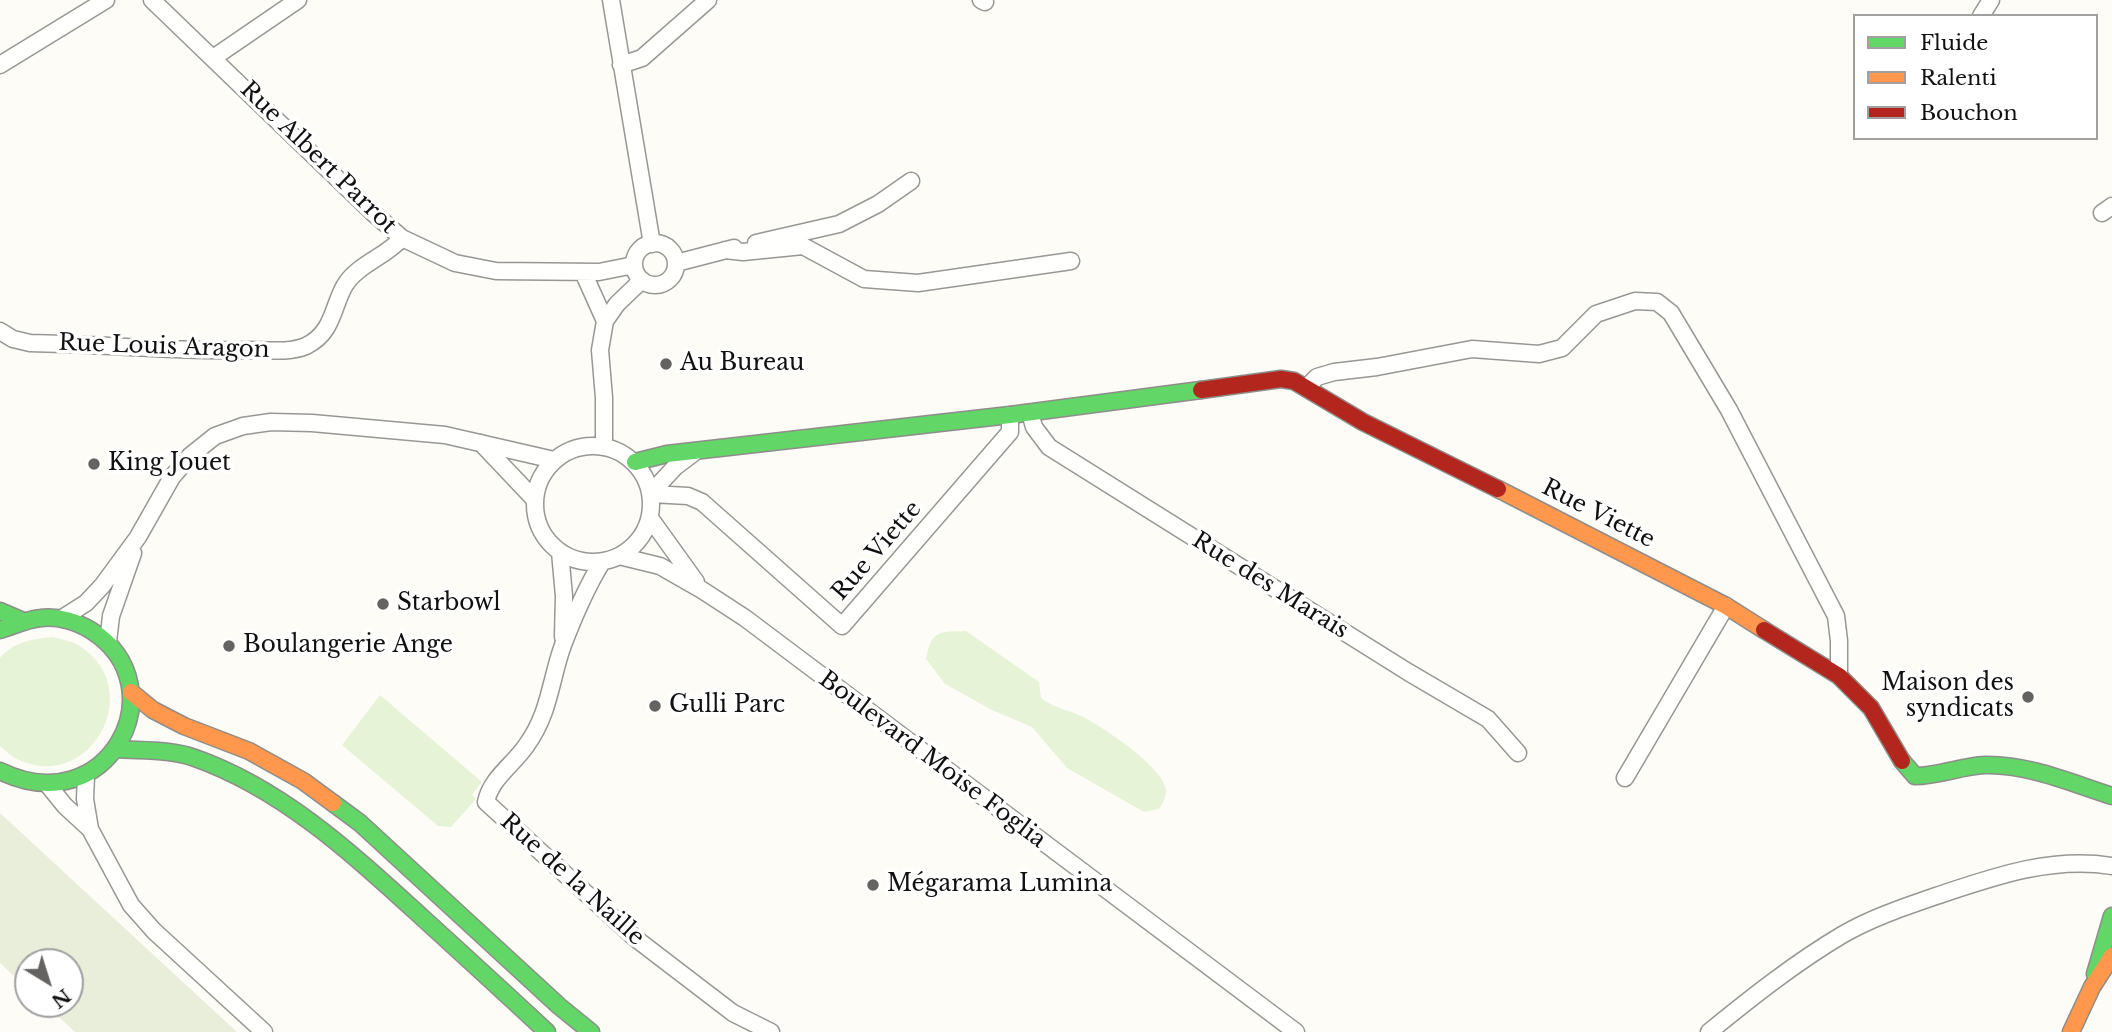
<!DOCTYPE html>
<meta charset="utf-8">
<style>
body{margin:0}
#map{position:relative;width:2112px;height:1032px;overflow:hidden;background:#fdfcf7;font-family:"Libre Baskerville",serif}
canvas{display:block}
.legend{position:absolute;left:1853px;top:14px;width:245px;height:126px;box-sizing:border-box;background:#fff;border:2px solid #a0a0a0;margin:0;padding:9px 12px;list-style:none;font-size:21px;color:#111}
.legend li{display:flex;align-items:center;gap:14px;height:35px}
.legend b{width:35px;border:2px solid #a0a0a0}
.north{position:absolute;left:14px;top:948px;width:70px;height:70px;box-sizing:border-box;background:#fff;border:2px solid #a0a0a0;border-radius:50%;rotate:142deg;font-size:19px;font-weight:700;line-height:28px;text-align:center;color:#111}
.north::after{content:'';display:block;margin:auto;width:24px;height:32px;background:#646362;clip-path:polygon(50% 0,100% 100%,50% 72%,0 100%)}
</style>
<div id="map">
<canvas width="2112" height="1032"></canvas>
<ul class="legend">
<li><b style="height:9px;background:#63d668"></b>Fluide</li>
<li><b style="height:9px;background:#ff974d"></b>Ralenti</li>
<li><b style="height:9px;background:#b3261e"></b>Bouchon</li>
</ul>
<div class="north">N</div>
</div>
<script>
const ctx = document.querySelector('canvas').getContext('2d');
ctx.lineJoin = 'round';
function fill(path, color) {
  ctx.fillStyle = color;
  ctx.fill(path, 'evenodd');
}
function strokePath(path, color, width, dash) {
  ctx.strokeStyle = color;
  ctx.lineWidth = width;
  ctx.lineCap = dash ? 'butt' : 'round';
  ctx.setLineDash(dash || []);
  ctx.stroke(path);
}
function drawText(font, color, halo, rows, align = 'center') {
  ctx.font = font + ' "Libre Baskerville",serif';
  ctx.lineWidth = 7;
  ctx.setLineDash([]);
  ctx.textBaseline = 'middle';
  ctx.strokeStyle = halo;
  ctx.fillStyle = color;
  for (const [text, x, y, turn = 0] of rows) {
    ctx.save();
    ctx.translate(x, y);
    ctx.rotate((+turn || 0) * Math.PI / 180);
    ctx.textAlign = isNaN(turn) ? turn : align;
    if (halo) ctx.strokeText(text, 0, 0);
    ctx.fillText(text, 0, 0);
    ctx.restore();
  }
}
const green = new Path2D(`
 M966,631L1039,682L1041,698C1055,709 1071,710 1085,718C1107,730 1160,765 1166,789C1167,796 1162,804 1159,809L1144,812L1067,768L1032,727L992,710L945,684L926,659C932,629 939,632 966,631Z
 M52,637C60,639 71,641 78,645C149,688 90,795 17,759C11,756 5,750 0,746V658C13,642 33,639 52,637Z
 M380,695L482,782L472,795L476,799L451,827L438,826L342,745Z`);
const cemetery = new Path2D(`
 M0,813L237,1032H75L45,1004H70V962H28V989L0,963Z`);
const street = new Path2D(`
 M152,0L373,213L402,238L455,263L496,271L599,272L634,265
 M611,0L652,244
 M981,0L985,2
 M1981,16L1991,0
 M213,58L298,0
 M0,65L106,0
 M621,65L642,58L708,0
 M2102,213L2112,206
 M756,243L839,224L878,204L911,181
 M634 264a21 21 0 1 1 42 0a21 21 0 1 1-42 0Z
 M725,250L743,252L803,246L864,279L918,283L1071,261
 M676,263L734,248
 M583,272L605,321
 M0,331L13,339L30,343C103,344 175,352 248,350C266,350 290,353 306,346C334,332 332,307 345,285C358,264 387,256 402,238
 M1307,387L1317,377L1334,372L1377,367L1472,349L1539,354L1562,348L1596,314L1635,301L1657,302L1671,313L1729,410L1836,616L1839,641V676
 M1030,413L1034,427L1049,447L1408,672L1488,719L1518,753
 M481,443L535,500
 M535 504a58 58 0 1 1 116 0a58 58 0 1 1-116 0Z
 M604,446V398L600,350L605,321L617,304L642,280
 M651,493L675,467L695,452
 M651,494L688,496L702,502L842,626L1010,432V415
 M650,518L696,582
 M560,552L564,596L563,637
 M619,556L660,566L702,590L745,618L1296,1032
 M602,562C586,588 574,616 563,645C550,681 550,713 526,746C513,765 491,778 486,802L635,938L733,1013L771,1032
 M64,617L86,603L102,586L138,537L172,477L190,456L215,436L243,426L271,422L312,423L445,435L554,460
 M108,642L111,616L133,553
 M86,775L85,799L90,829L131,905L154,931L264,1032
 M1625,778L1726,606
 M48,785L65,806L90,829
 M1709,1032C1752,997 1795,963 1842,935C1871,918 1904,907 1936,896C1993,877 2051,856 2112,866`);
const fast = new Path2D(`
 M635,462L667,454L1010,415L1201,390
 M0,611L21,620
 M0,630C13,626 28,619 41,618C59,616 78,622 92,631C179,687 108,824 0,771
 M116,749C142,751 170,749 195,758C280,788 348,850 413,909C458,950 503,991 547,1032
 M1902,761L1915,776C1939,776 1961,766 1985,765C2028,764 2071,783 2112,796
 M333,803L360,823L559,1006L591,1032
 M2095,974L2112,916`);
const slow = new Path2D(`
 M1498,489L1726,606L1764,630
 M131,692L153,710L184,726L249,751L303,781L333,803
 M2071,1032L2092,987L2112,956`);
const jam = new Path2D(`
 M1201,390L1281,379L1294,381L1363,422L1498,489
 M1764,630L1839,676L1871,708L1902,761`);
const markers = [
 [666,364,7,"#646362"],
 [94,464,7,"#646362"],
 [383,604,7,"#646362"],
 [229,646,7,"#646362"],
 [2028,697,7,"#646362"],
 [655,706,7,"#646362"],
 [873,885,7,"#646362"]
];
const streetNames = [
 ["Rue Albert Parrot",318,158,44],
 ["Rue Louis Aragon",164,347,2],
 ["Rue Viette",1598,514,27],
 ["Rue Viette",877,551,-49],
 ["Rue des Marais",1270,586,32],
 ["Boulevard Moise Foglia",932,760,37],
 ["Rue de la Naille",572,880,42]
];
const poiNames = [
 ["Au Bureau",680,364],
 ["King Jouet",108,464],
 ["Starbowl",397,604],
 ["Boulangerie Ange",243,646],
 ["Maison des",2014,684,"right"],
 ["syndicats",2014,710,"right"],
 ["Gulli Parc",669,706],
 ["Mégarama Lumina",887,885]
];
fill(green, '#e7f3d7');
fill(cemetery, '#e9eedb');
strokePath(street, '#979795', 19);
strokePath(fast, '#8e8d8b', 19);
strokePath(slow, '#8e8d8b', 19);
strokePath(jam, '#8e8d8b', 19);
strokePath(street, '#fffffe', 16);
strokePath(fast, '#63d668', 16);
strokePath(slow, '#ff974d', 16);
strokePath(jam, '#b3261e', 16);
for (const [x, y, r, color] of markers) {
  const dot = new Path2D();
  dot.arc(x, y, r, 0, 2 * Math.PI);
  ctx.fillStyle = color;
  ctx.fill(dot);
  strokePath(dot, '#fff', 2.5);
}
drawText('23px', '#111', '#fff', streetNames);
drawText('23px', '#111', '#fff', poiNames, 'left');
</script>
